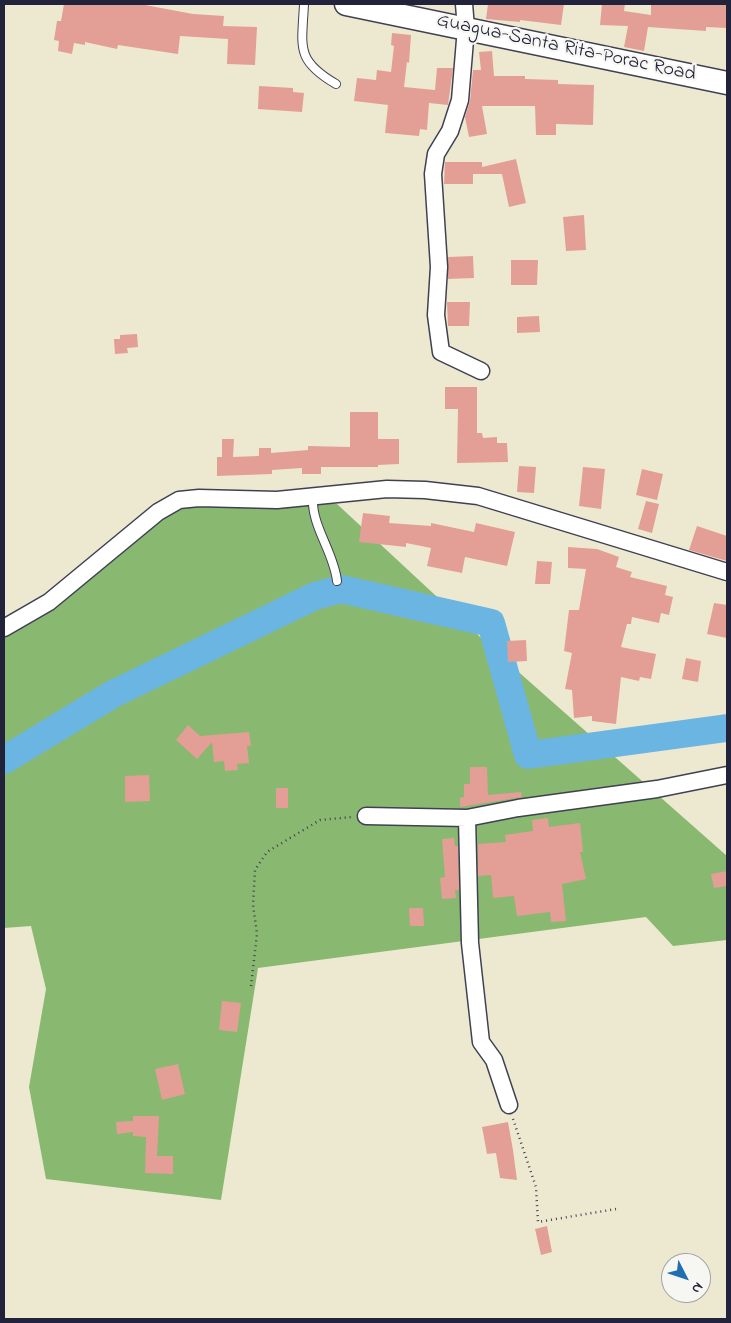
<!DOCTYPE html>
<style>
body{margin:0}
#map{position:relative;width:731px;height:1323px;overflow:hidden;background:#ede9d1;font-family:"Indie Flower",sans-serif}
canvas{display:block}
.frame{position:absolute;inset:0;border:5px solid #22223b;pointer-events:none}
.north{position:absolute;left:661px;top:1253px;width:50px;height:50px;box-sizing:border-box;background:#f6f6f2;border:1px solid #a1a1a9;border-radius:50%;rotate:131deg;font-size:14px;font-weight:700;line-height:20px;text-align:center;color:#22223b}
.north::after{content:'';display:block;margin:auto;width:18px;height:22px;background:#1f6fb2;clip-path:polygon(50% 0,100% 100%,50% 72%,0 100%)}
</style>
<div id="map">
<canvas width="731" height="1323"></canvas>
<div class="frame"></div>
<div class="north">N</div>
</div>
<script>
const ctx = document.querySelector('canvas').getContext('2d');
ctx.lineJoin = 'round';
function fill(path, color) {
  ctx.fillStyle = color;
  ctx.fill(path, 'evenodd');
}
function strokePath(path, color, width, dash) {
  ctx.strokeStyle = color;
  ctx.lineWidth = width;
  ctx.lineCap = dash ? 'butt' : 'round';
  ctx.setLineDash(dash || []);
  ctx.stroke(path);
}
function drawText(font, color, halo, rows, align = 'center') {
  ctx.font = font + ' "Indie Flower",sans-serif';
  ctx.lineWidth = 4.5;
  ctx.setLineDash([]);
  ctx.textBaseline = 'middle';
  ctx.strokeStyle = halo;
  ctx.fillStyle = color;
  for (const [text, x, y, turn = 0] of rows) {
    ctx.save();
    ctx.translate(x, y);
    ctx.rotate((+turn || 0) * Math.PI / 180);
    ctx.textAlign = isNaN(turn) ? turn : align;
    if (halo) ctx.strokeText(text, 0, 0);
    ctx.fillText(text, 0, 0);
    ctx.restore();
  }
}
const forest = new Path2D(`
 M316,502L337,504L505,660L727,856V940L673,946L646,917L258,968L221,1200L46,1179L29,1087L46,989L31,926L4,928V633L179,506Z`);
const river = new Path2D(`
 M4,760L113,694L315,596L341,589L491,623L528,755L727,728`);
const building = new Path2D(`
 M64,4H140L193,14L224,16L223,26L257,27L255,65L227,64L228,39L180,36L178,54L118,45L117,49L85,42V45L74,43L72,54L58,51L59,41L54,40L57,21H61Z
 M488,4H564L561,25L520,20V22L486,19Z
 M602,4H625L624,11L651,15V4H727V28L706,27V31L648,27L644,51L624,47L628,26L600,25Z
 M392,33L411,35L409,63L407,62L404,87L435,90L437,68H453L448,105L429,103L427,130L420,129L419,136L385,133L388,105L354,101L357,78L376,80L377,70L391,72L394,46L391,45Z
 M492,51L494,76H525V79L558,80V84L594,85L593,125L556,124V135H536L535,106H482L487,134L469,137L465,117L470,101L473,70H481L479,52Z
 M259,86L293,88V92L304,93L302,112L258,109Z
 M516,159L526,203L509,207L502,174H473V184H444L445,162H482V167Z
 M584,215L586,250L566,251L563,217Z
 M473,256L474,278L448,279V257Z
 M511,260H538L537,285H511Z
 M447,302H470L469,326H448Z
 M539,316L540,332L517,333V317Z
 M137,334L138,347L127,348L128,353L115,354L114,339H120V335Z
 M445,387H477V433H482L483,438L497,437V443H507L508,462L457,463L458,409H445Z
 M350,412H378V439H399V464L378,465V467H321V474H302V468L272,470V474L217,476V457H222V439H234L233,457L259,456V448H271V453L308,450V446L350,447Z
 M519,466L536,467L534,493L517,492Z
 M583,467L605,469L601,509L579,506Z
 M642,469L663,474L657,500L636,495Z
 M646,501L659,504L652,533L638,529Z
 M363,513L390,516L389,523L431,526V523L474,532L476,523L515,532L507,566L465,557L462,573L427,566L431,548L406,543V547L359,542Z
 M697,526L727,536V561L689,550Z
 M568,547L597,549L619,557L616,567L632,572L630,577L667,586L665,595L673,597L669,615L661,613L659,623L632,617L631,624H627L621,647L656,654L651,679L640,677L639,681L621,677L616,724L592,721V716L574,718L572,690L565,689L572,653L564,651L569,610H579L586,569L568,568Z
 M537,561L552,562L550,584H535Z
 M714,603L727,605V638L707,634Z
 M526,640L527,661L508,662L507,641Z
 M686,658L701,661L698,682L682,679Z
 M188,725L200,736L249,732L251,746H247L249,763L237,764L238,770L225,771L224,761L214,762L212,742L197,759L176,740Z
 M470,767H487L488,795L521,792L522,797L460,807V798L464,797V784H470Z
 M149,775L150,801L125,802V776Z
 M276,788H288V808H276Z
 M548,818L549,827L580,823L583,852H580L586,879L562,884L566,921L551,922L550,912L517,916L514,896L493,898L491,875L478,876V844L506,842L505,835L533,831L532,820Z
 M454,838L455,846H458L459,890H455L456,898L442,899L440,878L445,877L442,839Z
 M727,871V886L714,888L711,874Z
 M409,908H423L424,926H410Z
 M222,1001L241,1003L237,1032L219,1030Z
 M178,1064L185,1094L162,1100L155,1069Z
 M133,1116H159L157,1156H173V1174L145,1173L146,1137L133,1136V1132L117,1134L116,1122L133,1121Z
 M508,1122L513,1150L517,1180L500,1178L496,1153L487,1154L482,1127Z
 M547,1226L552,1252L541,1255L535,1229Z`);
const path = new Path2D(`
 M251,986L257,934L253,905L255,870L267,852L320,820L352,817
 M513,1119L536,1187L538,1222L616,1209`);
const lane = new Path2D(`
 M304,4C302,47 295,60 336,84
 M313,497C311,526 334,552 337,581`);
const street = new Path2D(`
 M464,4L466,28L460,100L450,131L436,154L433,174L439,267L436,315L441,352L481,371
 M4,628L49,602L158,512L179,500L199,498L277,500L387,489L425,490L478,496L727,572
 M366,816L467,818L518,808L657,789L727,775
 M467,818L470,943L481,1042L494,1060L509,1105`);
const secondary = new Path2D(`
 M346,4L727,83`);
const streetNames = [
 ["Guagua-Santa Rita-Porac Road",566,49,12]
];
fill(forest, '#89b871');
strokePath(river, '#6bb5e3', 28);
fill(building, '#e39f95');
strokePath(lane, '#404052', 10);
strokePath(street, '#404052', 19);
strokePath(secondary, '#404052', 25);
strokePath(path, '#404052', 2.5, [1, 4]);
strokePath(lane, '#fff', 8);
strokePath(street, '#fff', 16);
strokePath(secondary, '#fff', 22);
drawText('20px', '#22223b', '#f6f6f2', streetNames);
</script>
